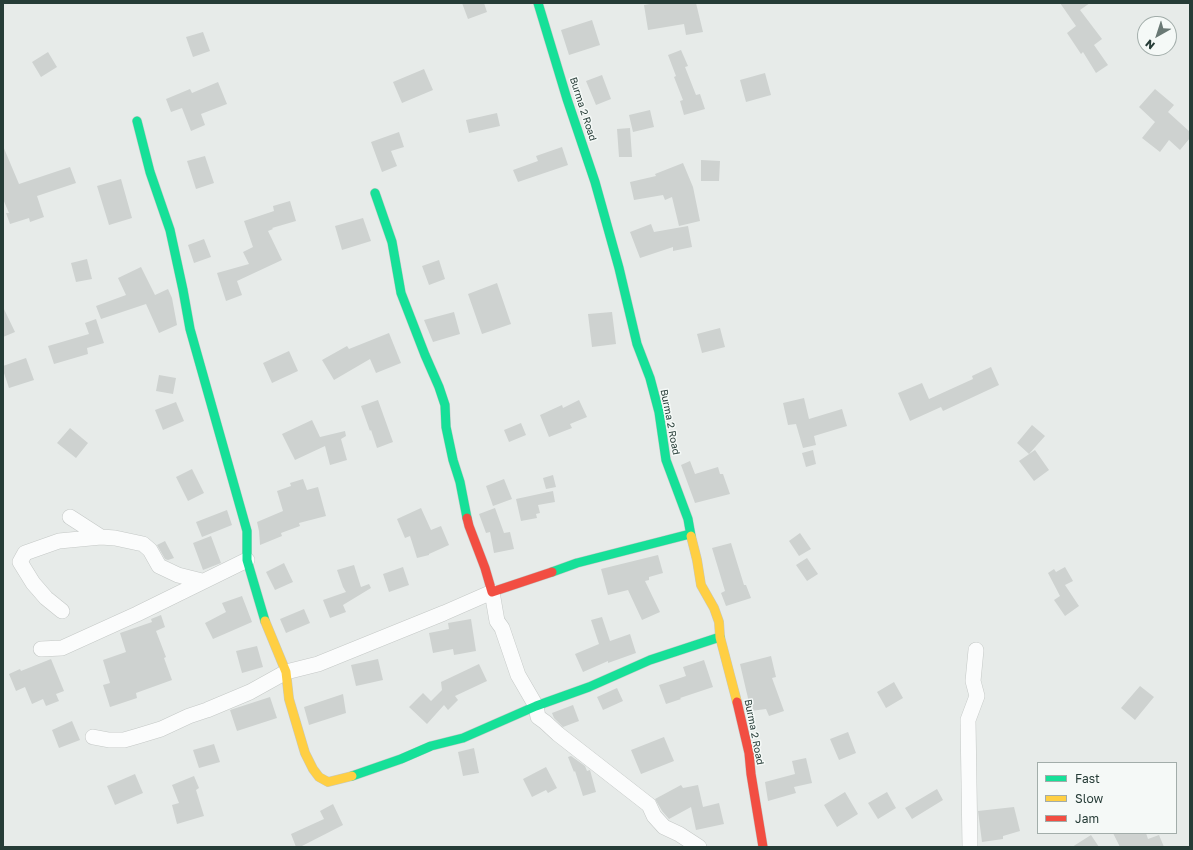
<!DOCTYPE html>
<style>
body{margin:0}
#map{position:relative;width:1193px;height:850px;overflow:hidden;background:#e7ebe9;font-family:"Golos Text",sans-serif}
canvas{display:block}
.frame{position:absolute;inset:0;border:4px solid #263c37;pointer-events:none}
.legend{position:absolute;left:1037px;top:762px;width:140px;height:72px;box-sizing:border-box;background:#f5f9f7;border:1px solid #a2adaa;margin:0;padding:5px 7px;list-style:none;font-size:12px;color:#263c37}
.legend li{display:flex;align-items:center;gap:8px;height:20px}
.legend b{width:20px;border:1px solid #a2adaa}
.north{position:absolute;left:1137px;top:16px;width:40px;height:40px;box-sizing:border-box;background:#f5f9f7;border:1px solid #a2adaa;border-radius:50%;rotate:219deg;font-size:11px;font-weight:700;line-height:16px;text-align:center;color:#263c37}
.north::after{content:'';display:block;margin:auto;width:14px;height:18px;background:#6a7975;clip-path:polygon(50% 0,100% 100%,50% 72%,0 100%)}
</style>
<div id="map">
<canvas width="1193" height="850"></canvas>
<div class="frame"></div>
<ul class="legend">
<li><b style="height:5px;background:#16e098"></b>Fast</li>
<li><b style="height:5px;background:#ffcf43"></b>Slow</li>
<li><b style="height:5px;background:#f24e42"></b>Jam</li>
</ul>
<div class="north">N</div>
</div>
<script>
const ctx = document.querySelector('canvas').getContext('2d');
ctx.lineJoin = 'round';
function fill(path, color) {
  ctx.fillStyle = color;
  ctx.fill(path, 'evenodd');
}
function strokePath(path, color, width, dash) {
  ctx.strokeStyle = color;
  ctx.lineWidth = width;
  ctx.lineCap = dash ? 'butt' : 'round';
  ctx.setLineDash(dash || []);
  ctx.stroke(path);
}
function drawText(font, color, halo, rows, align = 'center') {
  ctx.font = font + ' "Golos Text",sans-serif';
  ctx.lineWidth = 3;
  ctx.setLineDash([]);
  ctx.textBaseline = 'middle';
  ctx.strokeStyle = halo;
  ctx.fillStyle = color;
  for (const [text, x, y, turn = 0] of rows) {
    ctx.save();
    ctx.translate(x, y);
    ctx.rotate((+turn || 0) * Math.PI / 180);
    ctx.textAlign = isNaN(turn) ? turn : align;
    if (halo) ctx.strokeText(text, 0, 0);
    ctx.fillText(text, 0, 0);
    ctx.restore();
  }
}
const building = new Path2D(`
 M462,3H484L487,12L468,19Z
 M656,3H696L703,32L686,35L684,24L648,30L644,5Z
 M1060,3H1090L1080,10L1102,39L1094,45L1108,65L1096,73L1083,52L1081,54L1067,33L1076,26Z
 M592,20L600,45L569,55L561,30Z
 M203,32L210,51L193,57L186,37Z
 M681,50L688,66L685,67L696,95L700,94L705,109L684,115L680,101L683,100L674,77L676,76L668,55Z
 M48,52L57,67L41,77L32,62Z
 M424,69L433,90L402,103L393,82Z
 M765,73L771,95L746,102L740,80Z
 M602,75L611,99L596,105L586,81Z
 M218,82L227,104L201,114L205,125L191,131L182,108L171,112L166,99L190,89L192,93Z
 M1155,89L1174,105L1168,112L1190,132V138L1180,150L1169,140L1160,152L1142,138L1155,122L1139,107Z
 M650,110L654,127L633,132L629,115Z
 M497,113L500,126L469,133L466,120Z
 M630,128L632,157H619L617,129Z
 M399,132L404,147L391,151L397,166L382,172L371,142Z
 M3,146L19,184L70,167L76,183L37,196L44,217L30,222L29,218L10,224L6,213H9L3,199Z
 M562,147L568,165L518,182L513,170L538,161L536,156Z
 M205,156L214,183L196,189L187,161Z
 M701,160L720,161L719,181H701Z
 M683,163L693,187L700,221L679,226L672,197L665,200L663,195L634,200L630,182L656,176L655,174Z
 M121,179L132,218L109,225L97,186Z
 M290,201L296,221L272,228L273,229L268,231L282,260L237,281L242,295L226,301L217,273L249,264L243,252L253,247L244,221L274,211L273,206Z
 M363,218L371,241L342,250L335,226Z
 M651,224L654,232L688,226L692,247L673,251V247L640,258L630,232Z
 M204,239L211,257L194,263L188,245Z
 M87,259L92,279L76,282L71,263Z
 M439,260L445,279L429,285L422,266Z
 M141,267L155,295L168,289L172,298L177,325L159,333L146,304L101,319L96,306L126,295L118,278Z
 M497,283L511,324L482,334L468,294Z
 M3,307L15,332L3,337Z
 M454,312L460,334L433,342L424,320Z
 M612,312L616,344L592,347L588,314Z
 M96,319L104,343L87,348L88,354L54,364L48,346L89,334L85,323Z
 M720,328L725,347L702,353L697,334Z
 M389,333L401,363L376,373L370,359L334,380L322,360L347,346L349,349Z
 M289,351L298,371L272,383L263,363Z
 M26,358L34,380L9,388L3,370V366Z
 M991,367L999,385L943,411L941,407L910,421L898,393L922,383L929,399L973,379L972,376Z
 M159,375L176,378L173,394L156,391Z
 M804,398L809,419L842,409L847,426L814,436L816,445L803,448L796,424L788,425L783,403Z
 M378,400L393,442L377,448L371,430L370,431L361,406Z
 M579,400L587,417L570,424L572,428L549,437L540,415L562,405L563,408Z
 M176,402L184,421L163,430L155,410Z
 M312,420L320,437L345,431L346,436L341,439L347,460L330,465L325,446L295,460L282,434Z
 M521,423L526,435L509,442L504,430Z
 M1032,425L1045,436L1029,454L1017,443Z
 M70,428L88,443L76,458L57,443Z
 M813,450L816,464L806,467L802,453Z
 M1035,450L1049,470L1034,481L1019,461Z
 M690,461L695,474L718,467L720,474H723L730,494L695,503L681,465Z
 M192,469L204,493L188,501L176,477Z
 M553,475L556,487L546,489L543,478Z
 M303,479L307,490L318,487L326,516L299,523L300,526L281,533L282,536L260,545L259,531L257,522L283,511L277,491L291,486L290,483Z
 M504,479L512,499L493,506L486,486Z
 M553,491L555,502L538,505L540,513L536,514L537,518L521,521L516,499Z
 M421,508L431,530L441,526L449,545L429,554V555L417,558L410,536L405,538L397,519Z
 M495,508L504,533L510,532L514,549L494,553L490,532L486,533L479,514Z
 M227,510L232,525L202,537L196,522Z
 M800,533L811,549L799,556L789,541Z
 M211,536L221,563L203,570L193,543Z
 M165,541L174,558L168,560L165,559L157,545Z
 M731,543L744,585H746L751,598L726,606L721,593L725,591L712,548Z
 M658,555L663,573L649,577V580L645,581L660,612L642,620L628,590L608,595L601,569Z
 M807,558L818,574L807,581L796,565Z
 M284,563L293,582L275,590L266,572Z
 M354,565L361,587L369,584L371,588L343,605L346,612L330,618L323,600L346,592L343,587L337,570Z
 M403,567L409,585L389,592L383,574Z
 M1065,567L1073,581L1065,585L1079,606L1065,616L1054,600L1060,596L1048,573L1054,569L1056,572Z
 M242,596L252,622L213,639L205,623L226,612L222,603Z
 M304,609L310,623L286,633L280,619Z
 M161,615L165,627L156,631L166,657L164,658L172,680L136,693L137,698L110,707L103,685L110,683L103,660L126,652L120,633L152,622L151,619Z
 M602,617L610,641L630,634L636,653L608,663V661L583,672L575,654L599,644L591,620Z
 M471,619L476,651L454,655L453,649L433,653L429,633L449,629L448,623Z
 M257,646L263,667L242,673L236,651Z
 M771,656L776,677L772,678L784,711L769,716L766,709L751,711L740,664Z
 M51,659L64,691L56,694L59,701L46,706L43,699L32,704L25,687L16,691L9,674L20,669L21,671Z
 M378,659L383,680L356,686L351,665Z
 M704,660L713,687L680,698L681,699L666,704L659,685L686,676L683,667Z
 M479,664L487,681L455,696L458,700L448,710L444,705L427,724L409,707L423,693L431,701L442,690L441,682Z
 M894,682L903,698L886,708L877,692Z
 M1140,686L1154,697L1135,720L1121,708Z
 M617,688L623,701L603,710L597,697Z
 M343,694L346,713L309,725L304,707Z
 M270,697L277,718L237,731L230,710Z
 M573,705L579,721L563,727L554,718L552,713Z
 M72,721L80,740L59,748L52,730Z
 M848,732L856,753L839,760L830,739Z
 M664,737L674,761L641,774L631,750Z
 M214,744L220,762L199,768L193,750Z
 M474,748L479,773L463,776L458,752Z
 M571,756L585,766L587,771L590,770L596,792L583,796L575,771L574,772L568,757Z
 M806,758L812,783L794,787L796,793L768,801L765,782L795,774L792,761Z
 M546,767L557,788L548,793L546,790L532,797L523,779Z
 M135,774L143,793L115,805L107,786Z
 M194,776L199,788L196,790L204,816L177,824L172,805L179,803L172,785Z
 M681,785L683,788L698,785L703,807L719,803L724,824L696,830L691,807L669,819L662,811L655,799Z
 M937,789L943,800L912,819L905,808Z
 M845,792L858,814L837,827L824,805Z
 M887,792L896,808L878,819L868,803Z
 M333,804L343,825L300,847H296L291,834L324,819L320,811Z
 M1014,807L1020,831L1003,836V839L982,842L978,811Z
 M1113,833H1146L1148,839L1159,835L1164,847H1120Z
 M1091,835L1099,847H1072Z`);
const street = new Path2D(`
 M70,517L101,537
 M62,611L46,598L33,583L20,562L25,553L59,541L101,537L115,538L143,544L150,550L159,566L178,575L202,581
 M41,649L62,648L137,614L247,560
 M93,737L109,740H124L138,736L161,729L189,716L207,710L250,692L286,672L318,664L444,613L492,592L497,621L502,628L518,675L536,706L538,717L545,722L558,734L649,805L654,816L664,827L679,834L699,847
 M970,847L968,720L977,696L973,681L976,650`);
const fast = new Path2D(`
 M538,3L567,99L595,182L619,268L637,344L650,378L659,412L666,460L688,519L691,536
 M137,121L150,172L170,230L183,290L190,329L247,531V560L265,621
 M375,193L392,242L401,293L425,355L439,387L445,405L446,427L453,460L460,482L467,518
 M552,572L577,563L690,534
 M352,776L401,759L431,746L463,738L536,706L589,687L650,660L720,637`);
const slow = new Path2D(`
 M691,536L697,560L701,585L714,608L719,622L720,637L737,702
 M265,621L286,672L289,699L305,753L313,769L319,777L328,782L352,776`);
const jam = new Path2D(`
 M467,518L469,526L485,568L492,592L552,572
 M737,702L749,753L751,774L763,847`);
const streetNames = [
 ["Burma 2 Road",583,109,72],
 ["Burma 2 Road",670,422,79],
 ["Burma 2 Road",754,732,79]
];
fill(building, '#ced2d0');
strokePath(street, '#c4c8c6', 16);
strokePath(fast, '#c3c8c6', 10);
strokePath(slow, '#c3c8c6', 10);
strokePath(jam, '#c3c8c6', 10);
strokePath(street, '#fbfcfc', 15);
strokePath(fast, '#16e098', 9);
strokePath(slow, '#ffcf43', 9);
strokePath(jam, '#f24e42', 9);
drawText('10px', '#263c37', '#f5f9f7', streetNames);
</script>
